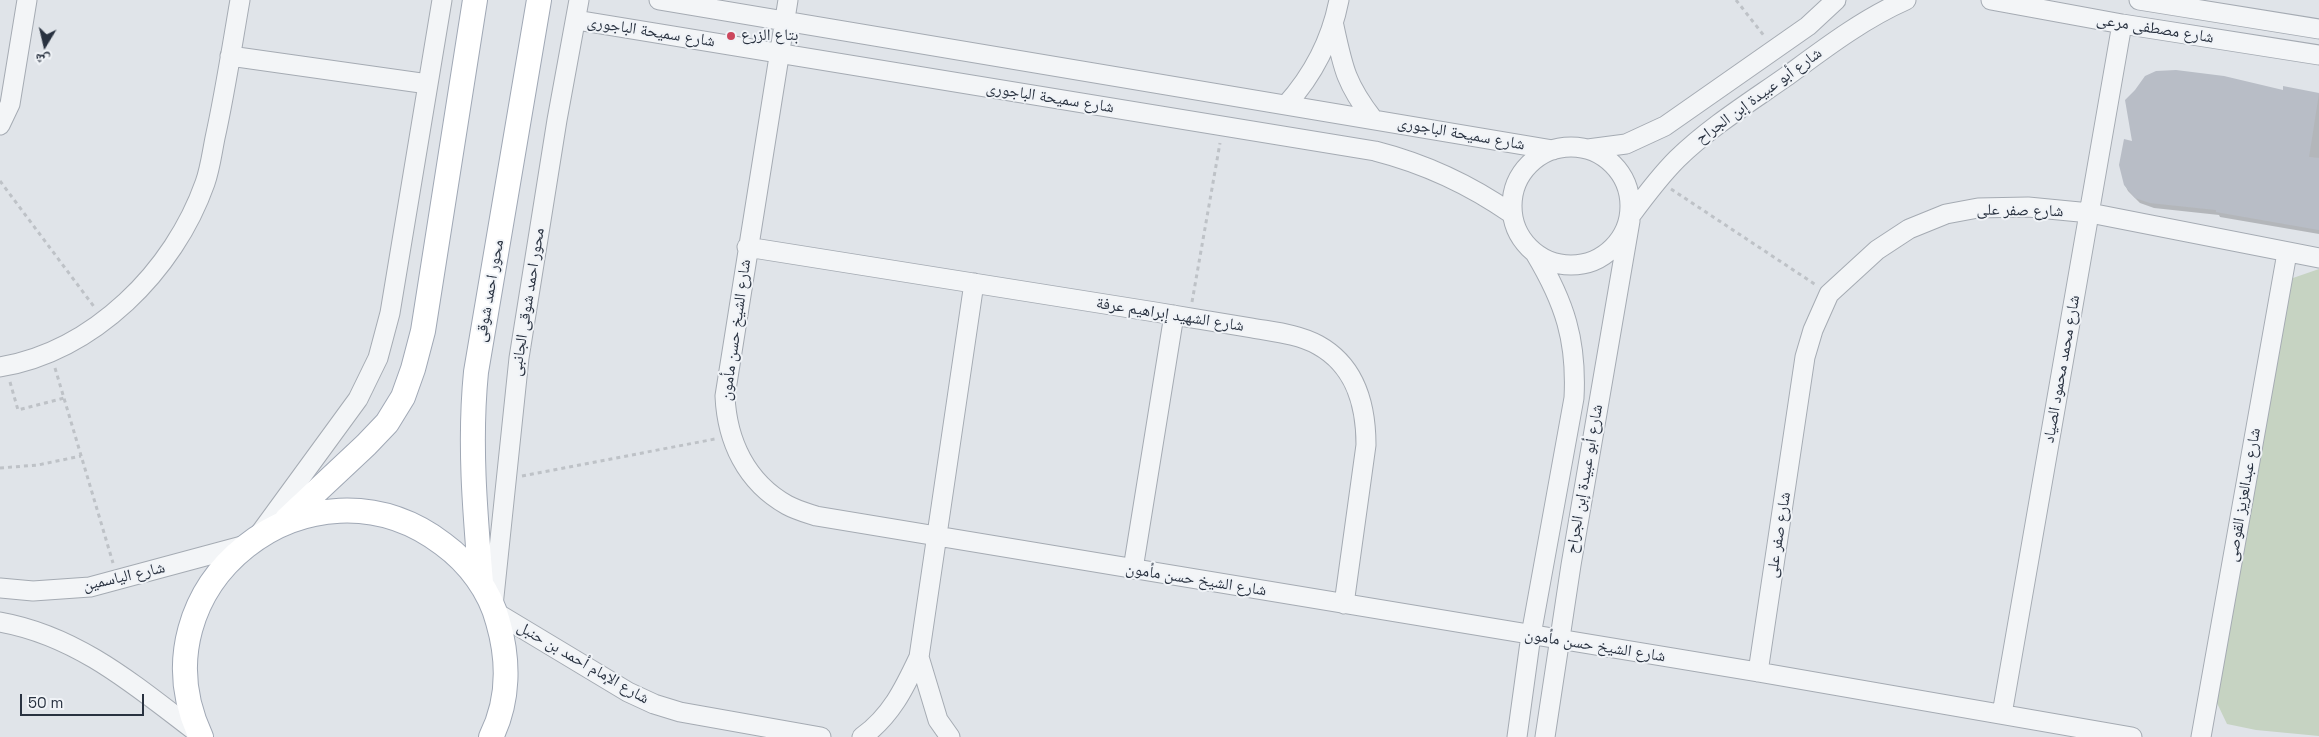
<!DOCTYPE html>
<meta charset="utf-8">
<style>
body{margin:0}
#map{position:relative;width:2319px;height:737px;overflow:hidden;background:#e0e4e9;font-family:"Space Grotesk","Noto Naskh Arabic",sans-serif}
canvas{display:block}
.north{position:absolute;left:20px;top:20px;width:50px;height:50px;-webkit-text-stroke:4px #f0f3f7;paint-order:stroke;rotate:189deg;font-size:14px;font-weight:700;line-height:20px;text-align:center;color:#293240}
.north::after{content:'';display:block;margin:auto;width:18px;height:22px;background:#293240;clip-path:polygon(50% 0,100% 100%,50% 72%,0 100%)}
.scale{position:absolute;left:20px;top:694px;width:124px;height:22px;box-sizing:border-box;border:2px solid #293240;border-top:0;padding-left:6px;font-size:15px;line-height:18px;white-space:nowrap;color:#293240;-webkit-text-stroke:4px #f0f3f7;paint-order:stroke}
</style>
<div id="map">
<canvas width="2319" height="737"></canvas>
<div class="north">ش</div>
<div class="scale">50 m</div>
</div>
<script>
const ctx = document.querySelector('canvas').getContext('2d');
ctx.lineJoin = 'round';
function fill(path, color) {
  ctx.fillStyle = color;
  ctx.fill(path, 'evenodd');
}
function strokePath(path, color, width, dash) {
  ctx.strokeStyle = color;
  ctx.lineWidth = width;
  ctx.lineCap = dash ? 'butt' : 'round';
  ctx.setLineDash(dash || []);
  ctx.stroke(path);
}
function drawText(font, color, halo, rows, align = 'center') {
  ctx.font = font + ' "Space Grotesk","Noto Naskh Arabic",sans-serif';
  ctx.lineWidth = 4;
  ctx.setLineDash([]);
  ctx.textBaseline = 'middle';
  ctx.strokeStyle = halo;
  ctx.fillStyle = color;
  for (const [text, x, y, turn = 0] of rows) {
    ctx.save();
    ctx.translate(x, y);
    ctx.rotate((+turn || 0) * Math.PI / 180);
    ctx.textAlign = isNaN(turn) ? turn : align;
    if (halo) ctx.strokeText(text, 0, 0);
    ctx.fillText(text, 0, 0);
    ctx.restore();
  }
}
const green = new Path2D(`
 M2319,269V736L2256,730L2227,724L2216,701L2283,320L2293,278Z`);
const shadow = new Path2D(`
 M2284,87L2319,94V234L2220,217L2219,215L2154,208L2140,203L2128,191L2125,185L2134,143L2284,91Z`);
const building = new Path2D(`
 M2176,70L2224,76L2283,90V86L2319,93L2309,157L2319,158V230L2216,212V210L2150,203L2135,198L2124,185L2119,165L2124,139L2132,141L2125,100L2135,90L2145,76L2156,71Z`);
const path = new Path2D(`
 M1736,0L1765,37
 M0,181L95,308
 M1671,189L1816,285
 M1192,302L1220,143
 M55,368L113,563
 M10,382L18,410L64,398
 M0,468L38,465L81,456
 M522,476L715,439`);
const minor = new Path2D(`
 M659,0L1553,150
 M788,0L725,396C727,441 746,482 787,505C796,510 807,513 816,516L1758,672L2132,737
 M1991,0L2122,24L2319,55
 M2139,0L2319,29
 M576,20L1375,151C1426,164 1469,184 1512,214
 M1334,26C1343,68 1346,84 1373,119
 M230,56L428,84
 M1286,105C1314,74 1331,41 1339,0
 M0,125L10,104L27,0
 M1512 206a59 59 0 1 1 118 0a59 59 0 1 1-118 0Z
 M1588,149L1626,144L1665,126L1808,26L1836,0
 M1631,215C1645,196 1660,176 1677,159C1710,127 1750,102 1787,76C1825,48 1863,19 1906,0
 M747,247C883,269 1019,290 1155,312C1187,317 1220,323 1252,328C1274,332 1298,334 1318,345C1356,366 1366,405 1366,445L1344,604
 M0,367C94,351 174,271 205,183C210,169 212,153 215,138C225,93 232,46 240,0
 M258,536L358,399L378,358L390,313L442,0
 M1133,569L1174,315
 M0,588L33,591L90,587L246,545
 M493,606L519,358L557,120L579,0
 M495,612L628,692L654,704L680,712L821,737
 M0,622C79,636 137,687 199,734
 M919,657L938,720L950,737
 M1758,672L1805,357L1813,330L1829,294L1877,250L1909,229L1946,214L1978,208L2028,207L2090,213L2319,258
 M2002,714L2122,24
 M862,737C891,716 904,689 919,657L974,283
 M1517,737L1531,635L1574,398C1577,341 1565,303 1535,253
 M1545,737L1571,565L1630,221
 M2201,737L2287,253`);
const major = new Path2D(`
 M287,519L366,445L387,423L403,397L413,369L423,331L475,0
 M481,583C475,512 469,443 476,372L539,0
 M201,737C130,586 311,444 443,544C469,563 490,591 498,622C509,660 509,701 491,737`);
const markers = [
 [731,36,5,"#cc475d"]
];
const streetNames = [
 ["شارع مصطفى مرعى",2155,29,9],
 ["شارع سميحة الباجورى",651,32,9],
 ["شارع أبو عبيدة إبن الجراح",1759,96,-36],
 ["شارع سميحة الباجورى",1050,98,9],
 ["شارع سميحة الباجورى",1461,134,10],
 ["شارع صفر على",2020,211,1],
 ["محور احمد شوقى",490,291,-80],
 ["محور احمد شوقى الجانبى",528,302,-81],
 ["شارع الشهيد إبراهيم عرفة",1170,315,9],
 ["شارع الشيخ حسن مأمون",736,330,-82],
 ["شارع محمد محمود الصياد",2062,369,-80],
 ["شارع أبو عبيدة إبن الجراح",1585,479,-80],
 ["شارع عبدالعزيز القوصى",2244,495,-80],
 ["شارع صفر على",1779,535,-81],
 ["شارع الياسمين",124,577,-13],
 ["شارع الشيخ حسن مأمون",1196,580,9],
 ["شارع الشيخ حسن مأمون",1595,646,9],
 ["شارع الإمام أحمد بن حنبل",583,663,30]
];
const poiNames = [
 ["بتاع الزرع",741,36]
];
fill(green, '#c6d3c2');
fill(shadow, '#0003');
fill(building, '#b8bdc6');
strokePath(minor, '#a5abb3', 21);
strokePath(major, '#a0a8b5', 26);
strokePath(path, '#bec2c7', 3, [4, 4]);
strokePath(minor, '#f3f5f7', 19);
strokePath(major, '#fff', 24);
for (const [x, y, r, color] of markers) {
  const dot = new Path2D();
  dot.arc(x, y, r, 0, 2 * Math.PI);
  ctx.fillStyle = color;
  ctx.fill(dot);
  strokePath(dot, '#f0f3f7', 2);
}
drawText('16px', '#293240', '#f0f3f7', streetNames);
drawText('16px', '#293240', '#f0f3f7', poiNames, 'left');
</script>
